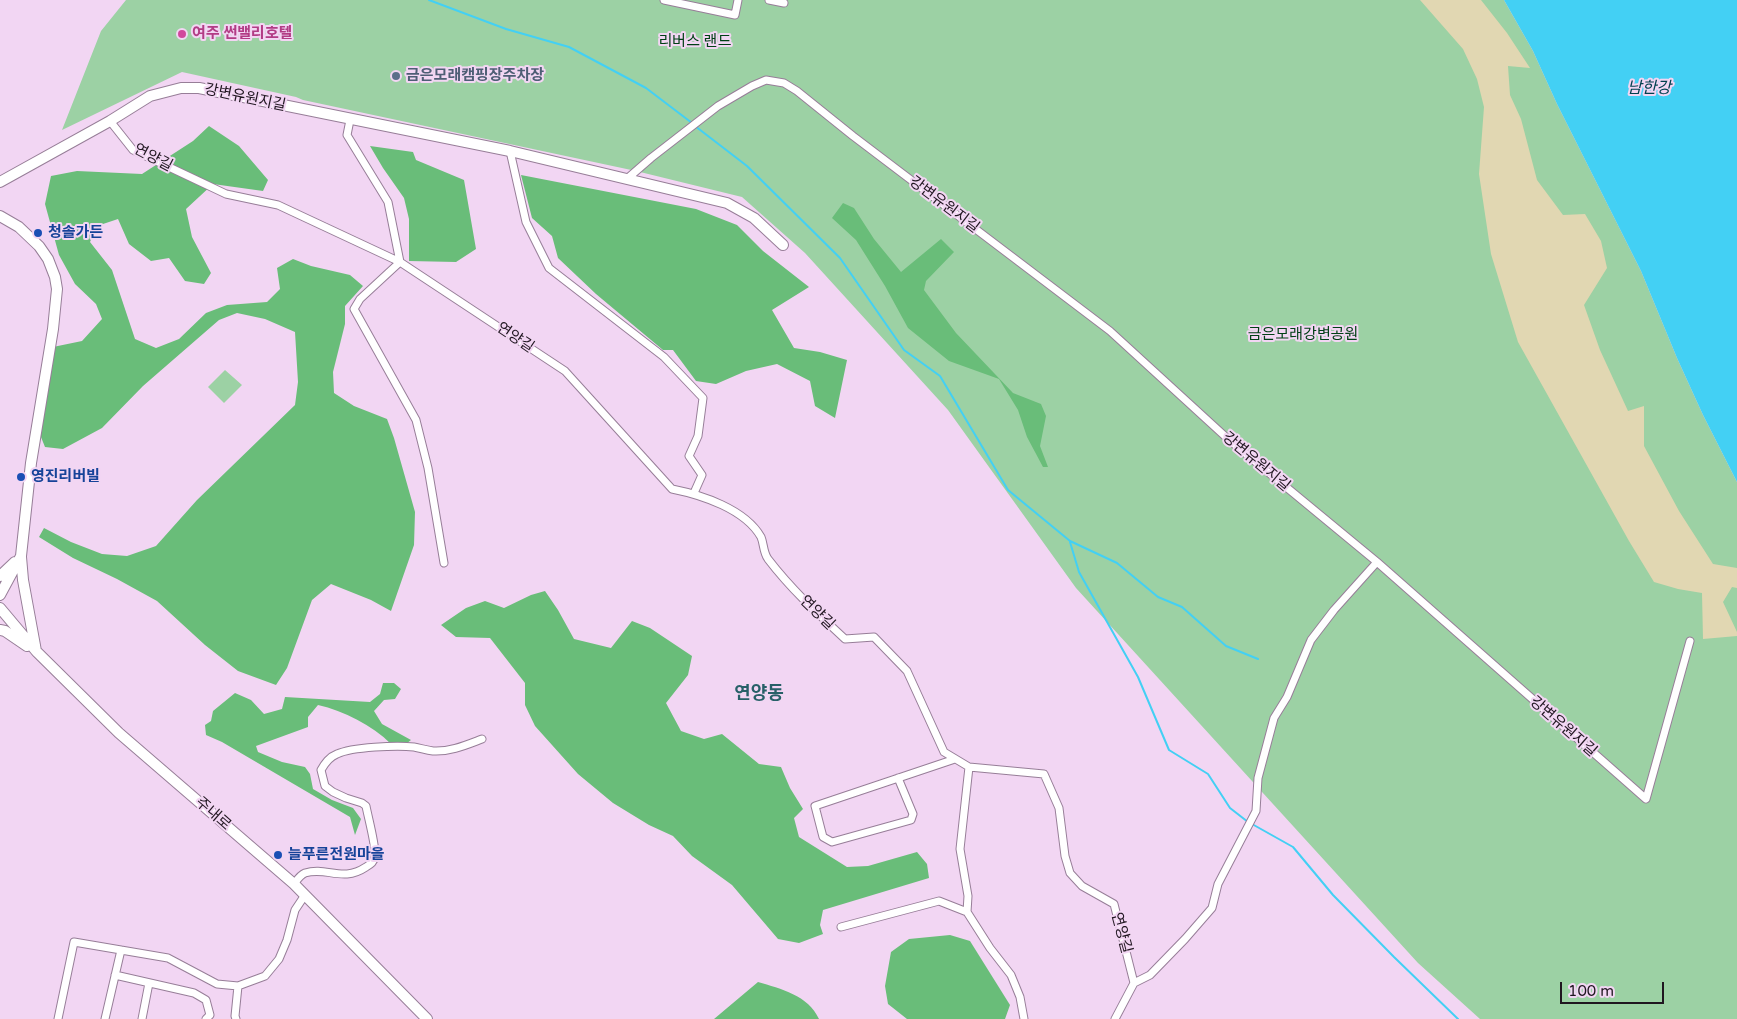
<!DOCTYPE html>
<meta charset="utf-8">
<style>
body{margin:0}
#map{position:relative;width:1737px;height:1019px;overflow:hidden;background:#f2d6f3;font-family:"Varela Round",sans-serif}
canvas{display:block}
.scale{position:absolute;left:1560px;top:982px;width:104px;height:22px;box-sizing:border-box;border:2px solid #201620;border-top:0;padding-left:6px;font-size:15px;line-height:18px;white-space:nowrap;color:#201620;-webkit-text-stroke:4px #f2d6f3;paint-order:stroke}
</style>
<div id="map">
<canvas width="1737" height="1019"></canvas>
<div class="scale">100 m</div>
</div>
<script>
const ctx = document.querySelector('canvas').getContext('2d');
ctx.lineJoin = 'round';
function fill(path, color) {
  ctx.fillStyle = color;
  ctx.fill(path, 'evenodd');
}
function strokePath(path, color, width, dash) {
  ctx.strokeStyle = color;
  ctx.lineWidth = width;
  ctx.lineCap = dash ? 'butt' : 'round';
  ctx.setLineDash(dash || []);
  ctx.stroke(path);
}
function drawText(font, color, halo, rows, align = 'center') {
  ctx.font = font + ' "Varela Round","Noto Sans KR",sans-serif';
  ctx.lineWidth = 4;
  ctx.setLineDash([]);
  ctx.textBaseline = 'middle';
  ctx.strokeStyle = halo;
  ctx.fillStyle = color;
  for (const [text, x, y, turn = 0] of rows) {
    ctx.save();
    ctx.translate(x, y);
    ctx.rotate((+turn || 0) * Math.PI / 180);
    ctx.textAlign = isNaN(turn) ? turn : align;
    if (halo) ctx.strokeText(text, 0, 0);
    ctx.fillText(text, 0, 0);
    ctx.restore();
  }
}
const green = new Path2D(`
 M126,0H1504L1533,51L1557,104L1641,271L1677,358L1703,415L1737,482V1019H1480L1418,963L1076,588L948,410L805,253L742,197L636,171L303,100L296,97L182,72L62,130L101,31Z
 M225,370L242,385L224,403L208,387Z`);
const forest = new Path2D(`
 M209,126L239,146L268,180L263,191L213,184L186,209L192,237L211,273L204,284L185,281L169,258L151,261L129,244L118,219L97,226L90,242L112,270L135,339L156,348L179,339L206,313L227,305L267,302L280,289L277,268L293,259L311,266L350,275L363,286L345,306V324L333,372L334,393L354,406L387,419L394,438L415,512L414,545L391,611L371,600L331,584L312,600L287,668L276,685L238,671L205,645L157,601L117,579L73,558L39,537L44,528L71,542L102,554L127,556L156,546L197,500L295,405L298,382L295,332L265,319L237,313L219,320L143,386L102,428L63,449L45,447L39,432L53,347L82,341L102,319L96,304L75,284L59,255L45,204L51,176L77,171L142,174L193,141Z
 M370,146L413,152L416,160L464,180L476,249L456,262L409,261V219L404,198L383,168Z
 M521,175L696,209L737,225L763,251L809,287L772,310L794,348L820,352L847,360L835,418L815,406L810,381L777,364L746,371L716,384L696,381L673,350H663L596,294L558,258L552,236L532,218Z
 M843,203L854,208L874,239L901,272L941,239L954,252L926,281L924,290L956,333L1013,393L1041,404L1046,416L1040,446L1048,467H1043L1027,437L1018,410L999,379L949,361L908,328L885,286L856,240L832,218Z
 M545,591L558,610L574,639L611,648L632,621L650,628L692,656L688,675L666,703L681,731L704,739L722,734L759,764L781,767L790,788L803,809L794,818L799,837L847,867L868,866L917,852L927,864L929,878L823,910L820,925L823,934L799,943L778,939L732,885L692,856L673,836L649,825L613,803L578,774L535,726L525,705V683L490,638L456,637L441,625L466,608L485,601L504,608L531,595Z
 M383,683H394L401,689L395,699L384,700L374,711L382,724L411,740L406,744H391C372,725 344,711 318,705L308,717V727L256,746L258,752L282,762L305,767L310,774L313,789L332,800L353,808L361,819L355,835L350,817L222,742L206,735L205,725L211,721L213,711L235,693L251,700L264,714L282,709L285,697L370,702L380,694Z
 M950,935L970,941L1010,1005L1005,1019H907L888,1004L885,986L891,952L909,939Z
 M758,982C781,989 808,995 819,1019H714Z`);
const sand = new Path2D(`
 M1420,0H1481L1507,33L1530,68L1508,66L1510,95L1521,119L1537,180L1563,215L1585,214L1601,241L1607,268L1584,305L1600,350L1628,411L1644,406V446L1679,511L1713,564L1737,568V588L1732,587L1723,602L1737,632V636L1703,639L1702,593L1678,589L1654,582L1629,541L1518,342L1491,254L1479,174L1484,107L1477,79L1463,49Z`);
const water = new Path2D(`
 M1504,0H1737V482L1703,415L1677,358L1641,271L1557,104L1533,51Z`);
const stream = new Path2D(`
 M429,0L506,29L569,47L646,88L692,123
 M695,126L747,166L840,258L904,350L940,376L1008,490L1070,541L1117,563L1158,597L1182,607L1226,646L1258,659
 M1070,542L1079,572L1138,677L1169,750L1208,774L1230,808L1248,822
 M1252,824L1293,847L1333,895L1394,957L1458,1019`);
const street = new Path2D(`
 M664,0L735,15L738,0
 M769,0L784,3
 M350,120L347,135L388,202L400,262L360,299L354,309L416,420L428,468L444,563
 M110,121L133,150L226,194L278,205L400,262L565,371L672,489C702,495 745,509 761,537C764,544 763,552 768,559C791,589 817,613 845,639L874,637L907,671L944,752L969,767L1044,774L1059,808L1065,856L1070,873L1082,886L1114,904L1134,983L1115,1019
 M510,151L526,222L549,268L664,357L703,398L698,436L689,456L702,475L694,493
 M628,178L651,158L718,106L752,86L766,80L784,83L797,91L853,136L1110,331L1228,439L1377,562L1646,799L1690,641
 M969,767L960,849L968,896L967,912L990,948L1011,975L1020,997L1024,1019
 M898,778L913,814L911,820L832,842L823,837L815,806L955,759
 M294,884C297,880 300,875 305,873C327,866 342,883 366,867C371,864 374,862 375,856C376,846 368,817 366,806L362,803L346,798L333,792L325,786L321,770C325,763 329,757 337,754C352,747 397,745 414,747C420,748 426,750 433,751C450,752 466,745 482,739
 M841,927L939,901L967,912
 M115,975L194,993L206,1000L210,1015L206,1019
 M1134,983L1150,975L1185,939L1212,908L1218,884L1256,811L1258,778L1274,718L1287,697L1311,640L1334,610L1377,562
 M58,1019L74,942L168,958L217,984L238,986L265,976L279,959L287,940L295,910L305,895
 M105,1019L121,950
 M142,1019L149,983
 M236,1019L235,1016L238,986`);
const secondary = new Path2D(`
 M0,182L110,121L150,96L181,88H199L510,151L727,203L754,218L783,245
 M0,216L19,227L39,246L48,259L55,277L57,289L53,329L31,463L21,556L0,595
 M21,557L23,580L36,651
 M0,576L15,562
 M0,608L37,652L119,733L294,884L427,1019
 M0,630L5,631L27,646`);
const markers = [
 [182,34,5,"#d1479c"],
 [396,76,5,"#5c6f8a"],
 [38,233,5,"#1a4fb4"],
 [21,477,5,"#1a4fb4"],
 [278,855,5,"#1a4fb4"]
];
const hotelNames = [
 ["여주 썬밸리호텔",192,34]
];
const parkNames = [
 ["리버스 랜드",695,42],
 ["금은모래강변공원",1303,335]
];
const serviceNames = [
 ["금은모래캠핑장주차장",406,76]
];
const streetNames = [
 ["강변유원지길",245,98,12],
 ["연양길",153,158,28],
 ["강변유원지길",944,205,37],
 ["연양길",515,338,34],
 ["강변유원지길",1256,462,40],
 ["연양길",817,613,44],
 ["강변유원지길",1563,727,41],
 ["주내로",213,814,41],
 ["연양길",1121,933,75]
];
const transitNames = [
 ["청솔가든",48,233],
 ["영진리버빌",31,477],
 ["늘푸른전원마을",288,855]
];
const waterNames = [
 ["남한강",1649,89]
];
const quarterNames = [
 ["연양동",759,694]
];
fill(green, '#9cd1a4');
fill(forest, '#69bd79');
fill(sand, '#e1d7b2');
fill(water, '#43d0f4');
strokePath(stream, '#43d0f4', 2);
strokePath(street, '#977e98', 9);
strokePath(secondary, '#977e98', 12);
strokePath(street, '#fff', 7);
strokePath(secondary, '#fff', 10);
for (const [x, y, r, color] of markers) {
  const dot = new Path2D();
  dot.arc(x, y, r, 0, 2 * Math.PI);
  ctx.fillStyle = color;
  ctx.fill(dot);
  strokePath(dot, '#f2d6f3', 2);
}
drawText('bold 15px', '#b23c85', '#f2d6f3', hotelNames, 'left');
drawText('15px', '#004015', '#f2d6f3', parkNames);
drawText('bold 15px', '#4e5e75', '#f2d6f3', serviceNames, 'left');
drawText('15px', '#201620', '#f2d6f3', streetNames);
drawText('bold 15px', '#164399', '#f2d6f3', transitNames, 'left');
drawText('italic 16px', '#00404f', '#f2d6f3', waterNames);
drawText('bold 18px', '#276068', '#f2d6f3', quarterNames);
</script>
